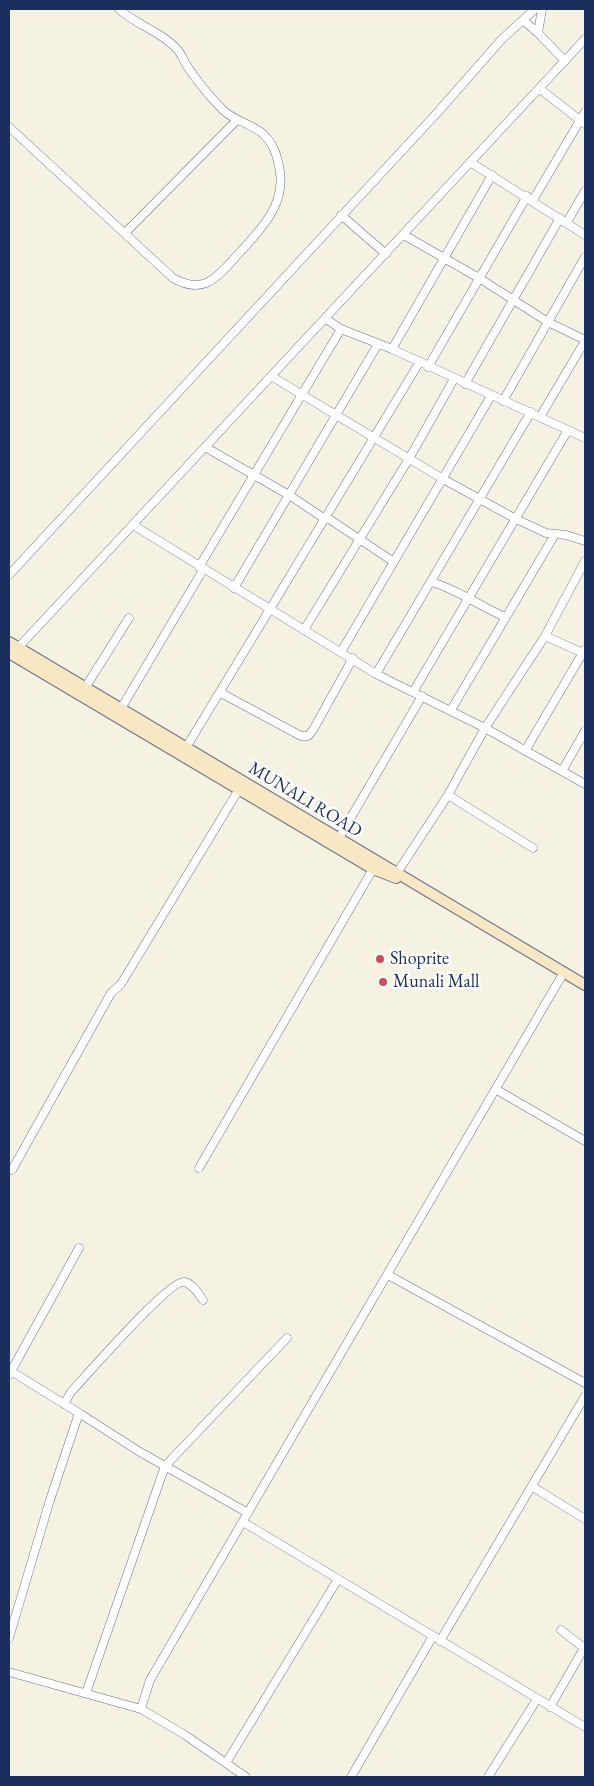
<!DOCTYPE html>
<style>
body{margin:0}
#map{position:relative;width:594px;height:1786px;overflow:hidden;background:#f6f2e2;font-family:"EB Garamond",serif}
canvas{display:block}
.frame{position:absolute;inset:0;border:10px solid #1b2f5e;pointer-events:none}
</style>
<div id="map">
<canvas width="594" height="1786"></canvas>
<div class="frame"></div>
</div>
<script>
const ctx = document.querySelector('canvas').getContext('2d');
ctx.lineJoin = 'round';
function strokePath(path, color, width, dash) {
  ctx.strokeStyle = color;
  ctx.lineWidth = width;
  ctx.lineCap = dash ? 'butt' : 'round';
  ctx.setLineDash(dash || []);
  ctx.stroke(path);
}
function drawText(font, color, halo, rows, align = 'center') {
  ctx.font = font + ' "EB Garamond",serif';
  ctx.lineWidth = 5;
  ctx.setLineDash([]);
  ctx.textBaseline = 'middle';
  ctx.strokeStyle = halo;
  ctx.fillStyle = color;
  for (const [text, x, y, turn = 0] of rows) {
    ctx.save();
    ctx.translate(x, y);
    ctx.rotate((+turn || 0) * Math.PI / 180);
    ctx.textAlign = isNaN(turn) ? turn : align;
    if (halo) ctx.strokeText(text, 0, 0);
    ctx.fillText(text, 0, 0);
    ctx.restore();
  }
}
const street = new Path2D(`
 M542,9L538,33L565,61
 M523,20L538,33
 M540,89L585,124
 M9,127L173,278C201,294 214,281 233,260C258,232 288,206 279,166C276,152 273,143 262,133C250,123 234,121 223,110C210,97 197,81 187,66C183,60 181,52 175,47C158,30 136,25 119,9
 M470,162L585,235
 M533,200L585,112
 M341,215L386,254
 M567,222L585,191
 M125,233L237,120
 M404,235L479,278L548,322L585,340
 M326,319L341,329L392,349L585,438
 M392,349L492,175
 M428,367L527,196
 M271,376L443,479L516,519L546,533L566,535L585,541
 M465,384L560,218
 M503,401L585,257
 M540,417L585,341
 M205,447L289,495L325,519
 M326,517L394,562
 M133,525L376,674L485,728L585,784
 M199,567L341,329
 M9,575L437,113L502,39L535,9
 M432,582C458,590 480,606 505,617
 M234,588L378,344
 M304,630L410,457L454,379
 M545,636L583,653
 M16,650L585,39
 M341,652L491,396
 M376,674L531,412
 M85,688L129,618
 M413,692L568,430
 M221,693L301,736H308L313,730L353,658
 M451,710L554,536
 M119,712L203,570
 M184,751L419,363
 M525,751L585,649
 M562,771L585,731
 M448,795L533,848
 M336,843L422,696
 M395,876L448,795L485,728L545,636L585,561
 M497,1090L585,1141
 M199,1168L373,869
 M12,1170L111,993L121,984L241,786
 M388,1275L585,1383
 M9,1370L79,1413
 M9,1375L79,1248
 M64,1404L71,1392C86,1376 169,1280 184,1282C192,1283 198,1293 203,1300
 M533,1487L585,1519
 M243,1522L585,1727
 M9,1638L50,1500L79,1413L140,1452L248,1513
 M440,1641L585,1396
 M9,1672L141,1709L185,1735L246,1777
 M86,1693L165,1466L287,1338
 M550,1707L584,1648L561,1630
 M141,1709L150,1680L564,972
 M226,1763L338,1579
 M351,1777L433,1636
 M488,1777L537,1699`);
const secondary = new Path2D(`
 M9,642L585,985
 M9,653L373,869L396,878`);
const markers = [
 [380,959,5,"#d1495b"],
 [383,982,5,"#d1495b"]
];
const streetNames = [
 ["MUNALI ROAD",305,800,31]
];
const poiNames = [
 ["Shoprite",390,959],
 ["Munali Mall",393,982]
];
strokePath(street, '#68738c', 9);
strokePath(secondary, '#68738c', 12);
strokePath(street, '#fff', 8);
strokePath(secondary, '#f7e8c3', 10);
for (const [x, y, r, color] of markers) {
  const dot = new Path2D();
  dot.arc(x, y, r, 0, 2 * Math.PI);
  ctx.fillStyle = color;
  ctx.fill(dot);
  strokePath(dot, '#fff', 2);
}
drawText('18px', '#1b2f5e', '#fff', streetNames);
drawText('18px', '#1b2f5e', '#fff', poiNames, 'left');
</script>
